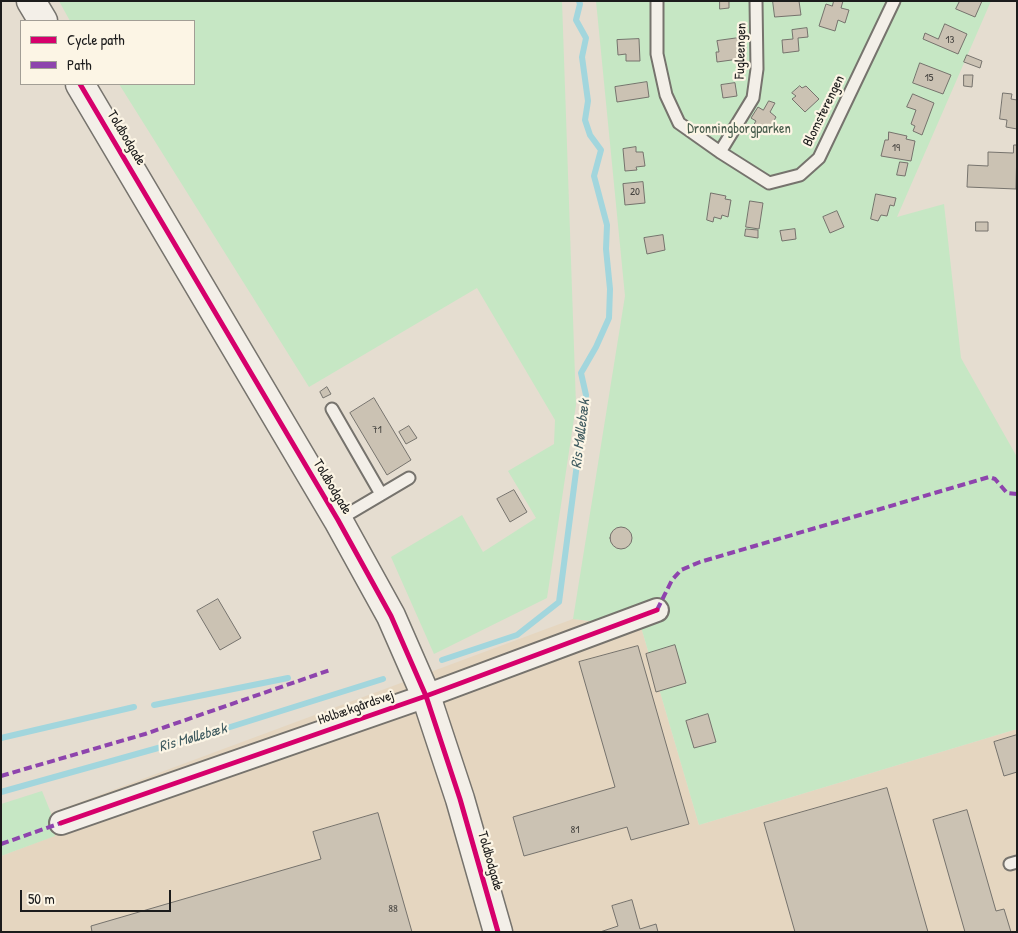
<!DOCTYPE html>
<meta charset="utf-8">
<style>
body{margin:0}
#map{position:relative;width:1018px;height:933px;overflow:hidden;background:#e5ddd0;font-family:"Patrick Hand",sans-serif}
canvas{display:block}
.frame{position:absolute;inset:0;border:2px solid #1c1c1c;pointer-events:none}
.legend{position:absolute;left:20px;top:20px;width:175px;height:65px;box-sizing:border-box;background:#fcf5e5;border:1px solid #a29e95;margin:0;padding:6px 9px;list-style:none;font-size:15px;color:#1c1c1c}
.legend li{display:flex;align-items:center;gap:10px;height:25px}
.legend b{width:25px;border:1px solid #a29e95}
.scale{position:absolute;left:20px;top:890px;width:151px;height:22px;box-sizing:border-box;border:2px solid #1c1c1c;border-top:0;padding-left:6px;font-size:15px;line-height:18px;white-space:nowrap;color:#1c1c1c;-webkit-text-stroke:4px #fcf5e5;paint-order:stroke}
</style>
<div id="map">
<canvas width="1018" height="933"></canvas>
<div class="frame"></div>
<ul class="legend">
<li><b style="height:6px;background:#d6006c"></b>Cycle path</li>
<li><b style="height:6px;background:#8e44ad"></b>Path</li>
</ul>
<div class="scale">50 m</div>
</div>
<script>
const ctx = document.querySelector('canvas').getContext('2d');
ctx.lineJoin = 'round';
function fill(path, color) {
  ctx.fillStyle = color;
  ctx.fill(path, 'evenodd');
}
function strokePath(path, color, width, dash) {
  ctx.strokeStyle = color;
  ctx.lineWidth = width;
  ctx.lineCap = dash ? 'butt' : 'round';
  ctx.setLineDash(dash || []);
  ctx.stroke(path);
}
function drawText(font, color, halo, rows, align = 'center') {
  ctx.font = font + ' "Patrick Hand",sans-serif';
  ctx.lineWidth = 4.5;
  ctx.setLineDash([]);
  ctx.textBaseline = 'middle';
  ctx.strokeStyle = halo;
  ctx.fillStyle = color;
  for (const [text, x, y, turn = 0] of rows) {
    ctx.save();
    ctx.translate(x, y);
    ctx.rotate((+turn || 0) * Math.PI / 180);
    ctx.textAlign = isNaN(turn) ? turn : align;
    if (halo) ctx.strokeText(text, 0, 0);
    ctx.fillText(text, 0, 0);
    ctx.restore();
  }
}
const built = new Path2D(`
 M573,619L641,627L699,825L1017,729V932H1V856L54,836L51,813Z`);
const green = new Path2D(`
 M59,1H562L576,405L547,598L434,654L391,557L462,515L483,552L536,518L508,471L554,444L555,420L477,288L309,387L119,84H194V21H70Z
 M596,1H991L897,217L944,204L961,358L1017,457V729L699,825L641,627L573,619L625,296Z
 M42,791L51,813L55,836L1,856V804Z`);
const stream = new Path2D(`
 M442,660L517,635L559,602L586,395L581,373L596,347L609,318L610,289L606,249L607,225L594,176L601,150L590,135L585,120L588,101L582,57L586,38L576,20L580,4L579,1
 M154,705L288,678
 M1,738L134,707
 M1,792L208,734L383,679`);
const building = new Path2D(`
 M720,1H729V8L720,9Z
 M773,1H799L801,15L775,17Z
 M834,1H843L841,8L849,10L845,23L838,20L835,31L819,26L826,4L832,6Z
 M960,1H982L975,17L956,9Z
 M945,24L967,34L958,54L923,39L925,33L938,39Z
 M807,28L808,37L798,38L799,51L783,53L782,40L793,39L792,30Z
 M736,38H744L746,48L738,49L739,59L717,62L716,52H719L717,41Z
 M639,39L640,61H626V54L618,55L617,40Z
 M967,55L982,61L980,68L964,62Z
 M920,63L951,75L943,94L913,83Z
 M964,75H973L972,87L964,86Z
 M647,82L649,97L617,102L615,87Z
 M735,83L737,96L723,98L721,85Z
 M800,86L802,88L806,86L819,99L805,112L792,99L796,96L792,93Z
 M1003,93L1012,94L1011,99L1017,100V129L1006,127L1007,120L1000,119Z
 M913,94L934,103L922,135L913,131L915,126L911,124L916,110L907,107Z
 M769,101L775,103L770,112L776,117L767,133L753,126L756,121L751,118L758,107L763,110Z
 M889,132L907,136L906,139L915,141L911,161L881,156L885,140H888Z
 M1014,145H1017L1016,189L967,187L968,165L988,166V152L1013,153Z
 M636,147V152H643L645,166L636,167L637,170L625,171L623,149Z
 M900,162L908,163L905,176L897,175Z
 M643,182L645,203L625,205L623,184Z
 M711,193L726,196L725,199L731,200L728,217L722,215L721,219L714,217L713,222L707,220Z
 M876,194L896,198L894,206L890,205L887,216L881,215L878,221L871,219Z
 M750,201L763,203L759,229L746,227Z
 M837,211L844,227L830,233L823,217Z
 M976,222H988V231H976Z
 M746,229L758,230V238L745,236Z
 M795,229L796,239L782,241L780,231Z
 M663,235L665,250L647,254L644,238Z
 M327,387L331,394L323,398L320,392Z
 M374,398L411,460L387,475L350,413Z
 M409,426L417,438L406,444L399,432Z
 M514,490L527,512L510,522L497,499Z
 M610 538a11 11 0 1 1 22 0a11 11 0 1 1-22 0Z
 M218,599L241,638L220,650L197,611Z
 M675,645L686,683L656,692L646,654Z
 M638,646L689,824L631,840L627,827L524,856L513,817L615,787L579,662Z
 M708,714L716,742L694,748L686,721Z
 M1017,735V772L1004,776L994,742Z
 M887,788L928,932H795L764,823Z
 M967,810L996,911L1004,909L1011,932H965L933,820Z
 M378,813L412,932H92L91,926L321,859L313,832Z
 M632,900L640,929L656,924L658,932H600L618,926L612,906Z`);
const lane = new Path2D(`
 M657,1V54L666,95L679,123L720,152L769,183L800,175L819,158L894,1
 M720,152L753,98L757,69L756,1
 M332,409L381,494
 M338,520L409,478
 M1010,864L1017,862`);
const street = new Path2D(`
 M61,823L426,696L657,610`);
const secondary = new Path2D(`
 M31,1L43,21
 M80,84L338,520L391,616L426,696L460,799L498,932`);
const quiet = new Path2D(`
 M657,610L672,580L681,570L700,562L989,477L995,479L1007,493L1017,494
 M1,776L145,734L330,670
 M1,844L61,823`);
const cycleway = new Path2D(`
 M80,84L338,520L391,616L426,696L460,799L498,932
 M61,823L426,696L657,610`);
const numberNames = [
 ["13",950,40],
 ["15",929,78],
 ["19",896,148],
 ["20",635,192],
 ["71",377,430],
 ["81",575,830],
 ["88",393,909]
];
const streetNames = [
 ["Fugleengen",741,51,-88],
 ["Blomsterengen",824,111,-64],
 ["Toldbodgade",126,138,59],
 ["Toldbodgade",332,487,59],
 ["Holbækgårdsvej",356,708,-19],
 ["Toldbodgade",490,861,74]
];
const parkNames = [
 ["Dronningborgparken",739,129]
];
const waterNames = [
 ["Ris Møllebæk",581,434,-83],
 ["Ris Møllebæk",193,738,-16]
];
fill(built, '#e5d6c0');
fill(green, '#c6e7c4');
strokePath(stream, '#a2d6dd', 6);
fill(building, '#cbc2b3');
strokePath(building, '#76736d', 1);
strokePath(lane, '#76736d', 15);
strokePath(street, '#76736d', 26);
strokePath(secondary, '#76736d', 31);
strokePath(lane, '#f3efe8', 11);
strokePath(street, '#f3efe8', 22);
strokePath(secondary, '#f3efe8', 28);
strokePath(quiet, '#8e44ad', 4, [8, 4]);
strokePath(cycleway, '#d6006c', 5);
drawText('11px', '#484642', null, numberNames);
drawText('14px', '#1c1c1c', '#fcf5e5', streetNames);
drawText('14px', '#475c4c', '#fcf5e5', parkNames);
drawText('italic 15px', '#415c61', '#fcf5e5', waterNames);
</script>
